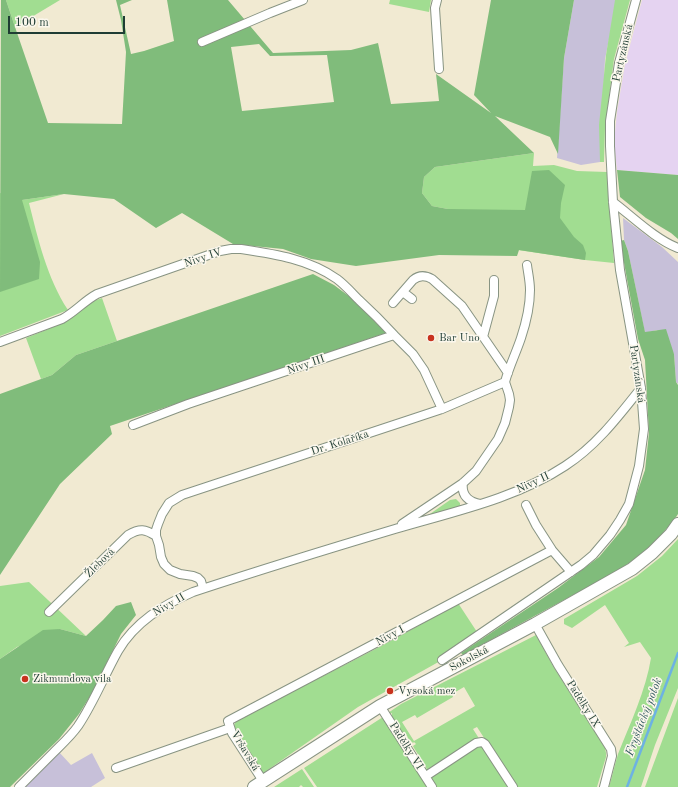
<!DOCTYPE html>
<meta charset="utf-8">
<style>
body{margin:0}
#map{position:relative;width:678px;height:787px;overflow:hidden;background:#f1ead2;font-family:"Old Standard TT",serif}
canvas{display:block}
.scale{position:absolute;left:8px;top:16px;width:117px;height:18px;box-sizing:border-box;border:2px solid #1f3d34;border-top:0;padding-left:5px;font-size:12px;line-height:14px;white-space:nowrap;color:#1f3d34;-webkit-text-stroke:3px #fbf7ec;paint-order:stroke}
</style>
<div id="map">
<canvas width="678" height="787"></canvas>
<div class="scale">100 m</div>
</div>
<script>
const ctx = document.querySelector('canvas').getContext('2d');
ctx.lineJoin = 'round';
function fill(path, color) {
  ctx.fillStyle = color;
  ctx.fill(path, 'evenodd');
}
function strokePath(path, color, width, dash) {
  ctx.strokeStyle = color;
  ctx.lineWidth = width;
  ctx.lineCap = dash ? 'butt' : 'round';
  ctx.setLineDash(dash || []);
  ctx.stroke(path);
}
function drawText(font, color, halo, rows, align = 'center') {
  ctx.font = font + ' "Old Standard TT",serif';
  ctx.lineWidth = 3;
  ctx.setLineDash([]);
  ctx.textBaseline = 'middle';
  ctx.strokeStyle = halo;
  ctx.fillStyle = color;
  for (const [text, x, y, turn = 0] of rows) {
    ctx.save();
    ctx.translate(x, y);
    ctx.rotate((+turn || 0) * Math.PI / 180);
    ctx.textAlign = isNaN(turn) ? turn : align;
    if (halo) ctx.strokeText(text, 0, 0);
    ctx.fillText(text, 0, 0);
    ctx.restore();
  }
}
const built = new Path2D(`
 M642,0H678V175L617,170L614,143L617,112L625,64Z`);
const industrial = new Path2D(`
 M574,0H617L605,59L600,162L581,165L557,158L564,58Z
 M623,218L662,247L678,262V384L676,382L674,354L657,330L645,333L628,251L624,240Z
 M59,752L71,765L92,753L105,778L91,787H24Z`);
const green = new Path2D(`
 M6,0H60L15,27Z
 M390,0H431L429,12L389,4Z
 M615,0H630L614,59L605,128L604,162H600L599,125L606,55Z
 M534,153L533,166L554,165L577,171L607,172L614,263L585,260L518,250L448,209L432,206L422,193L424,177L435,167Z
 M0,193L22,200L64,194L29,203C38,239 47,278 68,310L0,336Z
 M102,298L117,341L76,355L52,375L41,379L26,338L56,326L69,319L91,302Z
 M456,499L460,503V507L427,516L450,500Z
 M678,539V688L655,745L641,787H609C612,777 615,764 618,754C630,724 646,690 651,658L640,642L624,647L629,643L605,605L572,628L564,624V619L637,576L662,556Z
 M29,582L86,636L60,629L17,647L0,659V586Z
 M458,603L479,635L442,660L358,707L262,774L236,732L234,725L237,720C311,682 387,645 458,603Z
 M536,635L553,666L605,748L606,753V757L597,787H516L477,727L473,729L510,787H434L425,768L427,769L414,748L413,746L416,744L414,742L413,743L410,740L409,741L405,732L402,733L392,717V713L388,715V713L401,704ZM464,687L475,706L414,741L402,722L415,715L417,718L453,697L452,694Z
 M678,698V787H645Z
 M383,717L428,787H317L304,768Z
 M302,769L314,787H303L301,785L299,787H274Z`);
const forest = new Path2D(`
 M1,0H6L15,27L48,123L122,124L126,52L121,20L116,0H132L120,5L131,54L144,51L174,41L167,0H228L273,53L351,50L378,43L391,104L439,101L436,74L491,113L474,95L491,0H574L564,58L558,154L550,137L495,116L534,153L435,167L424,177L422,193L432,206L448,209L525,210L532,171L549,170L565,185L561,203L560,218L574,237L583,245L586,253L585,260L519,250L517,256L439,255L356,266L311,259L283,249L233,244L182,213L156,228L114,199L64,194L22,200L40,262L39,279L0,292ZM259,44L270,56L327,55L334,102L242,111L231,47Z
 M617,170L678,175V239L671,233L646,218L620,197Z
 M624,240L628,251L645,332L666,329L674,354L676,382L678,385V514L674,520L649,549L619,570L463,655L461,653L558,588L599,557L626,525L645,470L649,433L645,360L638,339L620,241Z
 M313,274L334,285L354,300L386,333L110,426L112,434L60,484L0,575V394L52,375L76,355Z
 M131,602L136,615L121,634L92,693L79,714L59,739L10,787H0V659L43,630L60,629L86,636L103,620L116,606Z`);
const stream = new Path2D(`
 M627,787L678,653`);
const street = new Path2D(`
 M437,0L435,8L439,69
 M202,42L270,13L303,0
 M613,202C633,217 655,239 678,248
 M403,292L412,299
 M393,303L413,280C419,275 425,275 432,279L462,306L508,373
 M483,337L494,296V280
 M0,342L62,319C75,312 84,301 97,294L220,251L231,249H241C274,254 309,259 337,279C345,285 352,293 359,300C371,311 383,323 394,335
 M133,425L188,404L394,335L413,354L424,370L442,409
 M463,483C461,496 469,502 480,504
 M526,505L536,525L552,550L571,572
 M402,524L463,483L476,471L498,439L505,423L509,407L510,400L509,394L505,382
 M203,588L201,581L198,578L193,576L180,574L170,570L164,564L161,557L159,545L156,536V530L158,524L162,514L169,503L182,495L442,409L505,382C509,367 516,353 521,338C526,323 530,306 530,290C530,281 528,273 527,265
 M49,612L128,535C140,528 145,529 156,536
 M535,624L558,665L611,749L612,756L604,787
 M442,660L581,565L593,555L610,535L620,520L629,504L639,466L644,429L641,388L620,270L613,202L610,146V121L617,76L619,63L636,0
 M380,706L432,787
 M116,768L230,728
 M426,776L476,743L482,742L485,744L513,787
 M263,781L232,733L228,721L552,550
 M19,787C30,776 42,764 53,753C62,744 71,736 78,726C94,702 104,676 118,651C135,622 163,605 193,592C260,570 328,549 395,529C452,512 515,499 565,466C596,446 618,417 641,388`);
const primary = new Path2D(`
 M254,787L380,706L535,624L632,569L652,553L671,534L678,524`);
const markers = [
 [431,338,4,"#c8321e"],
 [25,679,4,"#c8321e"],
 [390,691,4,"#c8321e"]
];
const streetNames = [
 ["Partyzánská",623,53,-77],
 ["Nivy IV",203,258,-19],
 ["Nivy III",306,365,-19],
 ["Partyzánská",637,374,82],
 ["Dr. Kolaříka",340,443,-18],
 ["Nivy II",533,483,-25],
 ["Žlebová",100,563,-45],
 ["Nivy II",169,605,-30],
 ["Nivy I",390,636,-28],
 ["Sokolská",469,659,-28],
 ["Padělky IX",583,704,58],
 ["Padělky VI",406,746,58],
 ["Vršavská",245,751,59]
];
const poiNames = [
 ["Bar Uno",439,338],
 ["Zikmundova vila",33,679],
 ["Vysoká mez",398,691]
];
const waterNames = [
 ["Fryštácký potok",644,717,-69]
];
fill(built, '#e5d3f1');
fill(industrial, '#c7c0d9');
fill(green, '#a1dd91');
fill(forest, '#80bc7b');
strokePath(stream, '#6db2e3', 2.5);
strokePath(street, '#889483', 10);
strokePath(primary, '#889483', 14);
strokePath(street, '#fff', 8);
strokePath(primary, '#fff', 12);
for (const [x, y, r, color] of markers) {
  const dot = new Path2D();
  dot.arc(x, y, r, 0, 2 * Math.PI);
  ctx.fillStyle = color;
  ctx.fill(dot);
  strokePath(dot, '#fbf7ec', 1.5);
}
drawText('11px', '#1f3d34', '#fbf7ec', streetNames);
drawText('11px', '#1f3d34', '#fbf7ec', poiNames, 'left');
drawText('italic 12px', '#325a60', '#fbf7ec', waterNames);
</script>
